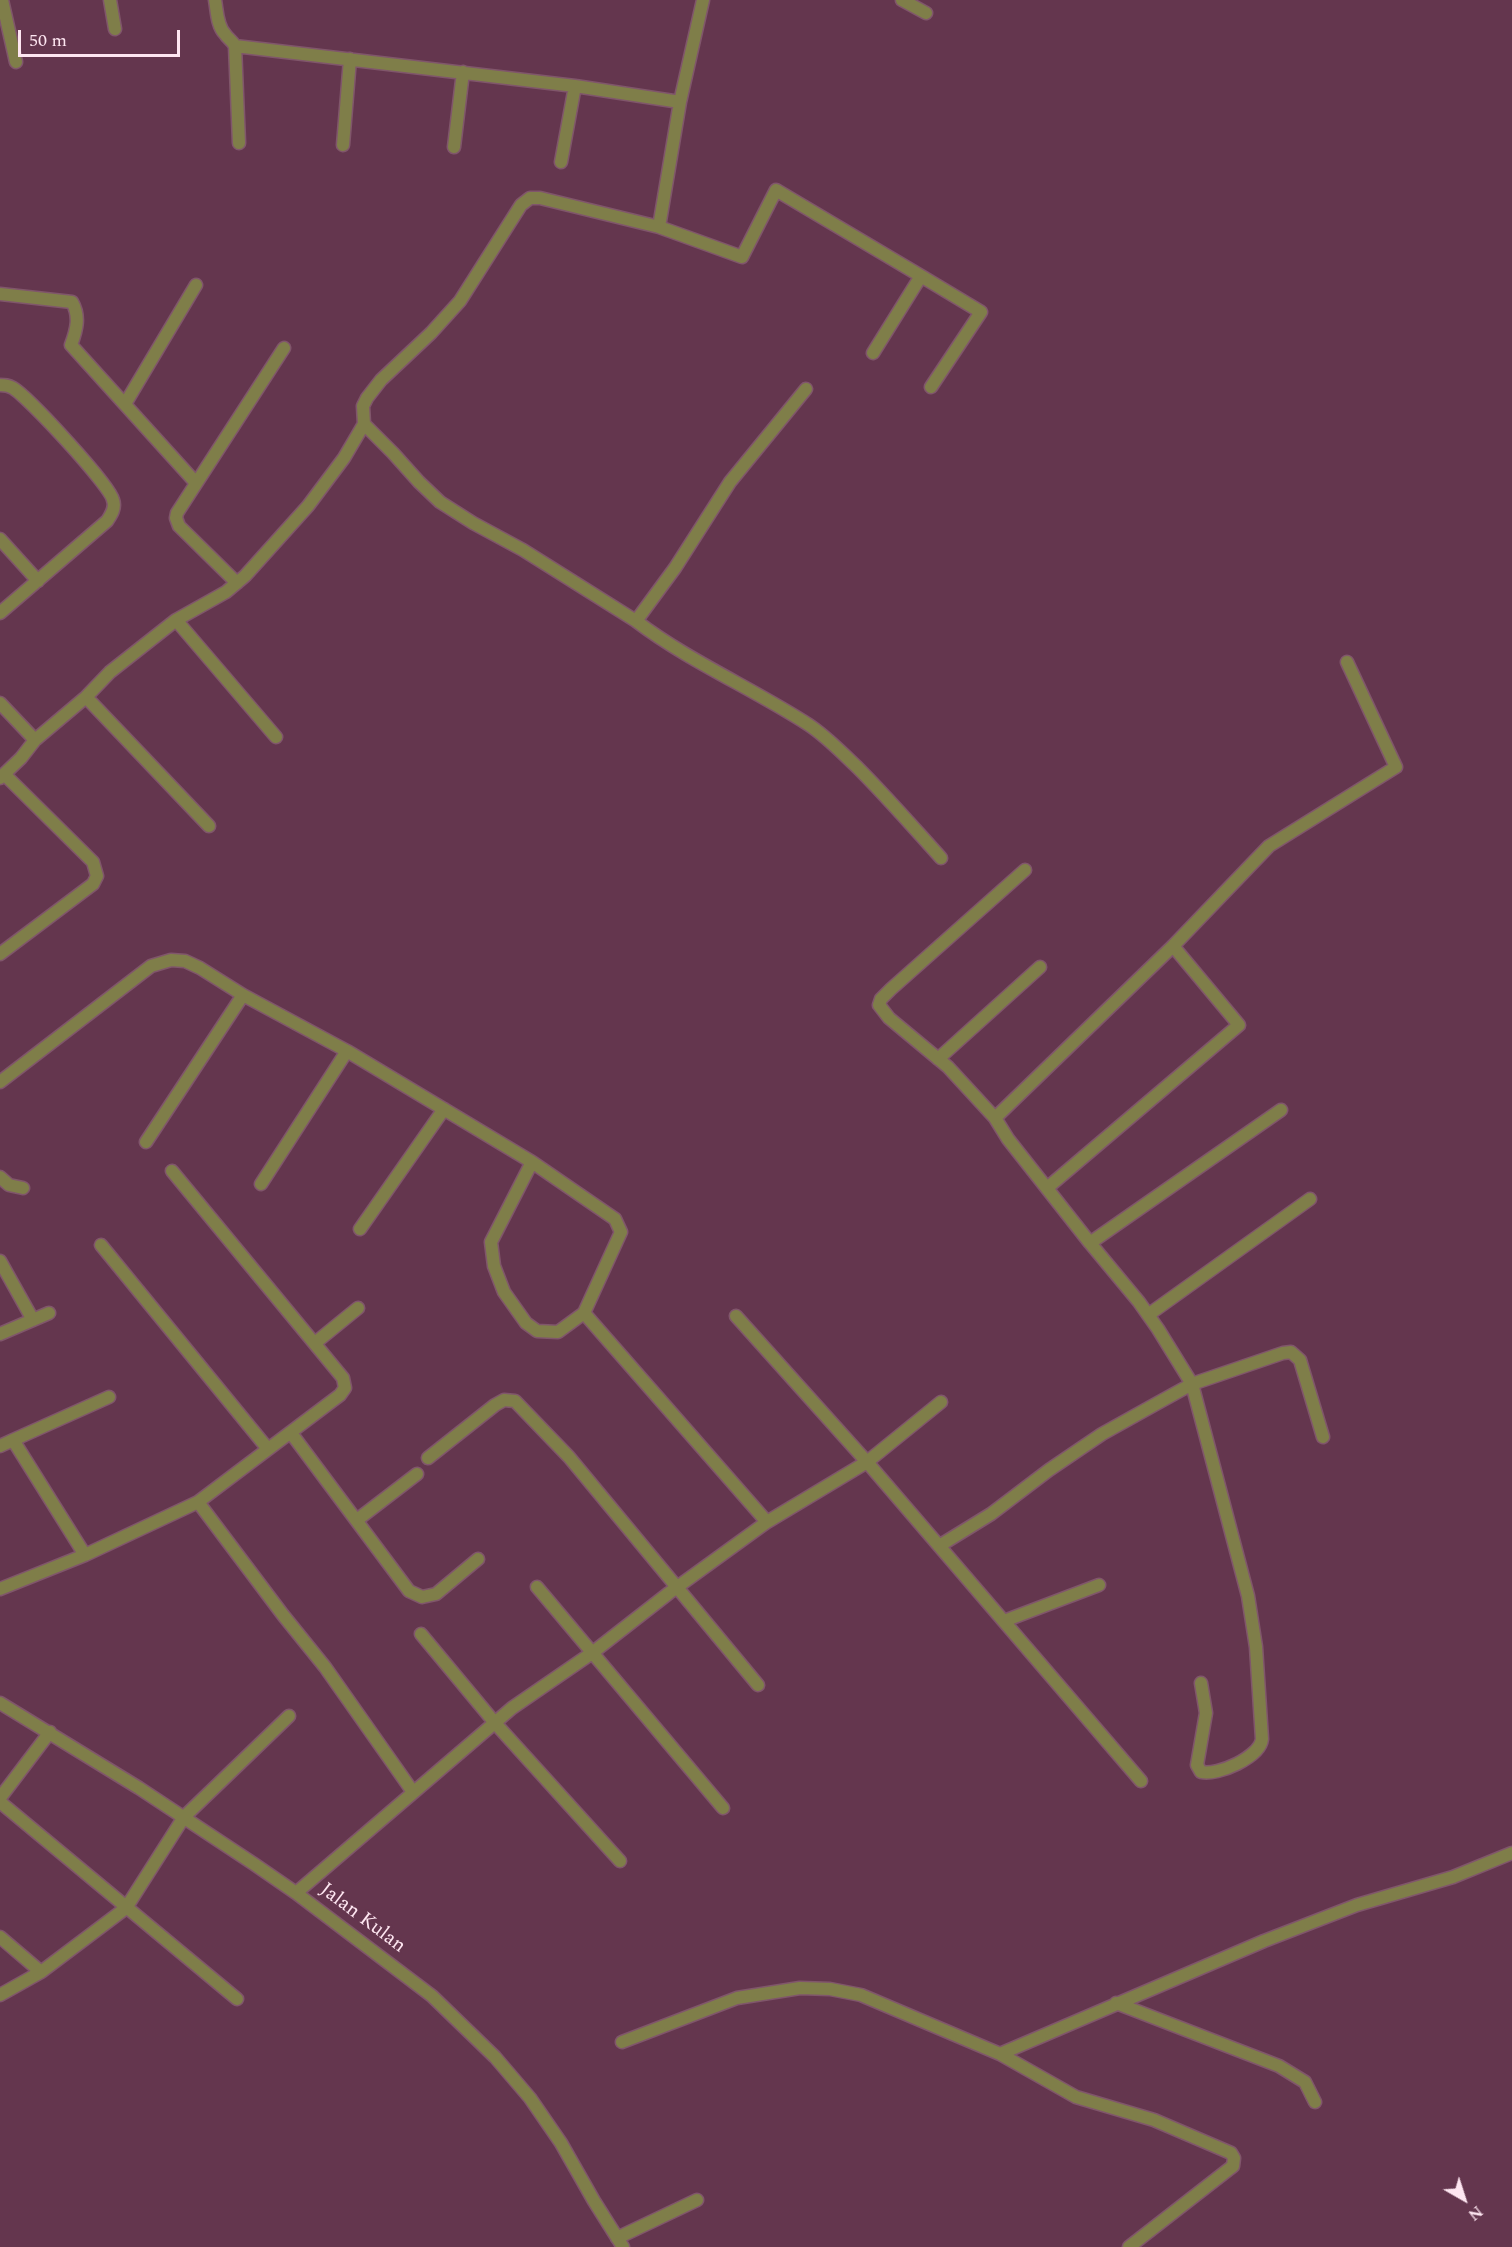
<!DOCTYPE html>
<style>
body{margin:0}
#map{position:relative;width:1512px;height:2247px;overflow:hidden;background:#64364e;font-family:Spectral,serif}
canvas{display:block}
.north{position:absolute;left:1434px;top:2169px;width:60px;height:60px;-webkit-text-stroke:4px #64364e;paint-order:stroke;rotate:141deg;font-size:16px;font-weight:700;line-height:24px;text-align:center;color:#fee6f1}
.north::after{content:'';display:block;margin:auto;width:21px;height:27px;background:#fee6f1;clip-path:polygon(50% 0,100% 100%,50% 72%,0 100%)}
.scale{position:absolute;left:18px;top:30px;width:162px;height:27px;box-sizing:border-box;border:3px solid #fee6f1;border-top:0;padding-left:8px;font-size:18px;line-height:21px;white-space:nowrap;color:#fee6f1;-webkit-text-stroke:4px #64364e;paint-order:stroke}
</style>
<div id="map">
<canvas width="1512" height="2247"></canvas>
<div class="north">N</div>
<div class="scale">50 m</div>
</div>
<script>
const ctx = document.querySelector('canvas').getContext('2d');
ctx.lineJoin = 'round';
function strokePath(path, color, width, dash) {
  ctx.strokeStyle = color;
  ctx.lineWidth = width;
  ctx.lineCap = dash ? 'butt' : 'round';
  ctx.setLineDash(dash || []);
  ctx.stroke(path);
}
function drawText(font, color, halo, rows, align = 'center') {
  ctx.font = font + ' Spectral,serif';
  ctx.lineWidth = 4.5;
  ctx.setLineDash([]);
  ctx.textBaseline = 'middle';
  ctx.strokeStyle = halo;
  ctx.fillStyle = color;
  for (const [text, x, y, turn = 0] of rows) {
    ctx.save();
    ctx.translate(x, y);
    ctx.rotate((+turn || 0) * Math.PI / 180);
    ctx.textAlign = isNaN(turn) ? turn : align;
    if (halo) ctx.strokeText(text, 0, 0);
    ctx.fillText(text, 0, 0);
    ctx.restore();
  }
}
const street = new Path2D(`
 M2,0L16,62
 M110,0L115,29
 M215,0C217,11 217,26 225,34C228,39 232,40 235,46L239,143
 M902,0L926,13
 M235,46L575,86L680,102
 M343,145L350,59
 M454,147L463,72
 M561,162L575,86
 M659,227L742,257L776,190L921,276L873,353
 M921,276L981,312L931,387
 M0,294L72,302C80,316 77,329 71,345L196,483
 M0,385C5,385 8,385 13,388C28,397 110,485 113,500C116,508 111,515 107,521L0,613
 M125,404L196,285
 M364,424L393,453L419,482L440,502L473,523L523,550L636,621L675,568L730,482L806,389
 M0,539L38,581
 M237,583L179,526L176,518L177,513L284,348
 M176,620L276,737
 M636,621C690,662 752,688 809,725C827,737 841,752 857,767C886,796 913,827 941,858
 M86,697L209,826
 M0,703L35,740
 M0,778L21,758L35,740L86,697L110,672L176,620L226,592L245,576L308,506L344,458L364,424L363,406L367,398L381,380L431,333L460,301L521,205L530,198H540L659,227L680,102L703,0
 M1025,870L891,989L881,999L879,1005L889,1018L948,1067L995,1118L1008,1139L1090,1243L1139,1302L1158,1329L1192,1384L1248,1596L1256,1647L1262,1739C1260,1757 1218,1776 1201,1772L1197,1765L1206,1713L1201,1683
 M0,954L93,884L97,876L93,862L4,774
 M938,1059L1040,967
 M0,1082L151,966L171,960L185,961L200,968L243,995L347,1051L532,1162L615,1219L621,1232L584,1313L558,1332L537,1331L526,1323L504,1292L494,1266L491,1242L532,1162
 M995,1118L1173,946L1269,846L1396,767L1347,662
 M146,1142L243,995
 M172,1171L343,1378L345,1388L340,1395L198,1502
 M0,1177L9,1185L23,1188
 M261,1184L347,1051
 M1047,1188L1239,1025L1173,946
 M360,1229L444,1109
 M1090,1243L1281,1110
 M101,1245L268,1449
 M0,1261L33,1320
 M584,1313L767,1522
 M1148,1315L1310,1199
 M736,1316L867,1462L1141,1781
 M0,1334L49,1313
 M315,1343L358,1308
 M291,1433L409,1591L422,1597L436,1594L478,1559
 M13,1440L109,1397
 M0,1446L13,1440L85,1555
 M428,1458L495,1405L504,1400L515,1401L569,1457L758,1685
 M357,1520L417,1474
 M939,1546L991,1514L1049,1470L1102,1434L1154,1405L1192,1384L1283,1353L1291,1352L1300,1360L1323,1437
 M537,1587L723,1808
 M0,1589L85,1555L198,1502L283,1615L325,1667L413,1792
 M1004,1621L1099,1585
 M421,1634L495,1723L620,1861
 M0,1703L139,1788L254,1864L296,1893L432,1996L495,2057L530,2098L561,2143L594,2201L623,2247
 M0,1798L50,1732
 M0,1802L237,1999
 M296,1893L512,1708L592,1653L669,1593L767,1522L867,1462L941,1402
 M0,1937L41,1972
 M0,1995L41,1972L126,1908L184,1817L289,1716
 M1116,2003L1279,2066L1305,2082L1315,2102
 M622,2042L737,1998L800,1988L830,1989L861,1995L1000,2054L1076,2097L1154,2120L1231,2153L1234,2158L1233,2166L1129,2247
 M1000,2054L1264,1941L1357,1905L1453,1877L1512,1853
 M617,2238L697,2200`);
const streetNames = [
 ["Jalan Kulan",362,1919,37]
];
strokePath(street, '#80566b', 15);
strokePath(street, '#7f7e49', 12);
drawText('20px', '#fee6f1', '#64364e', streetNames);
</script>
